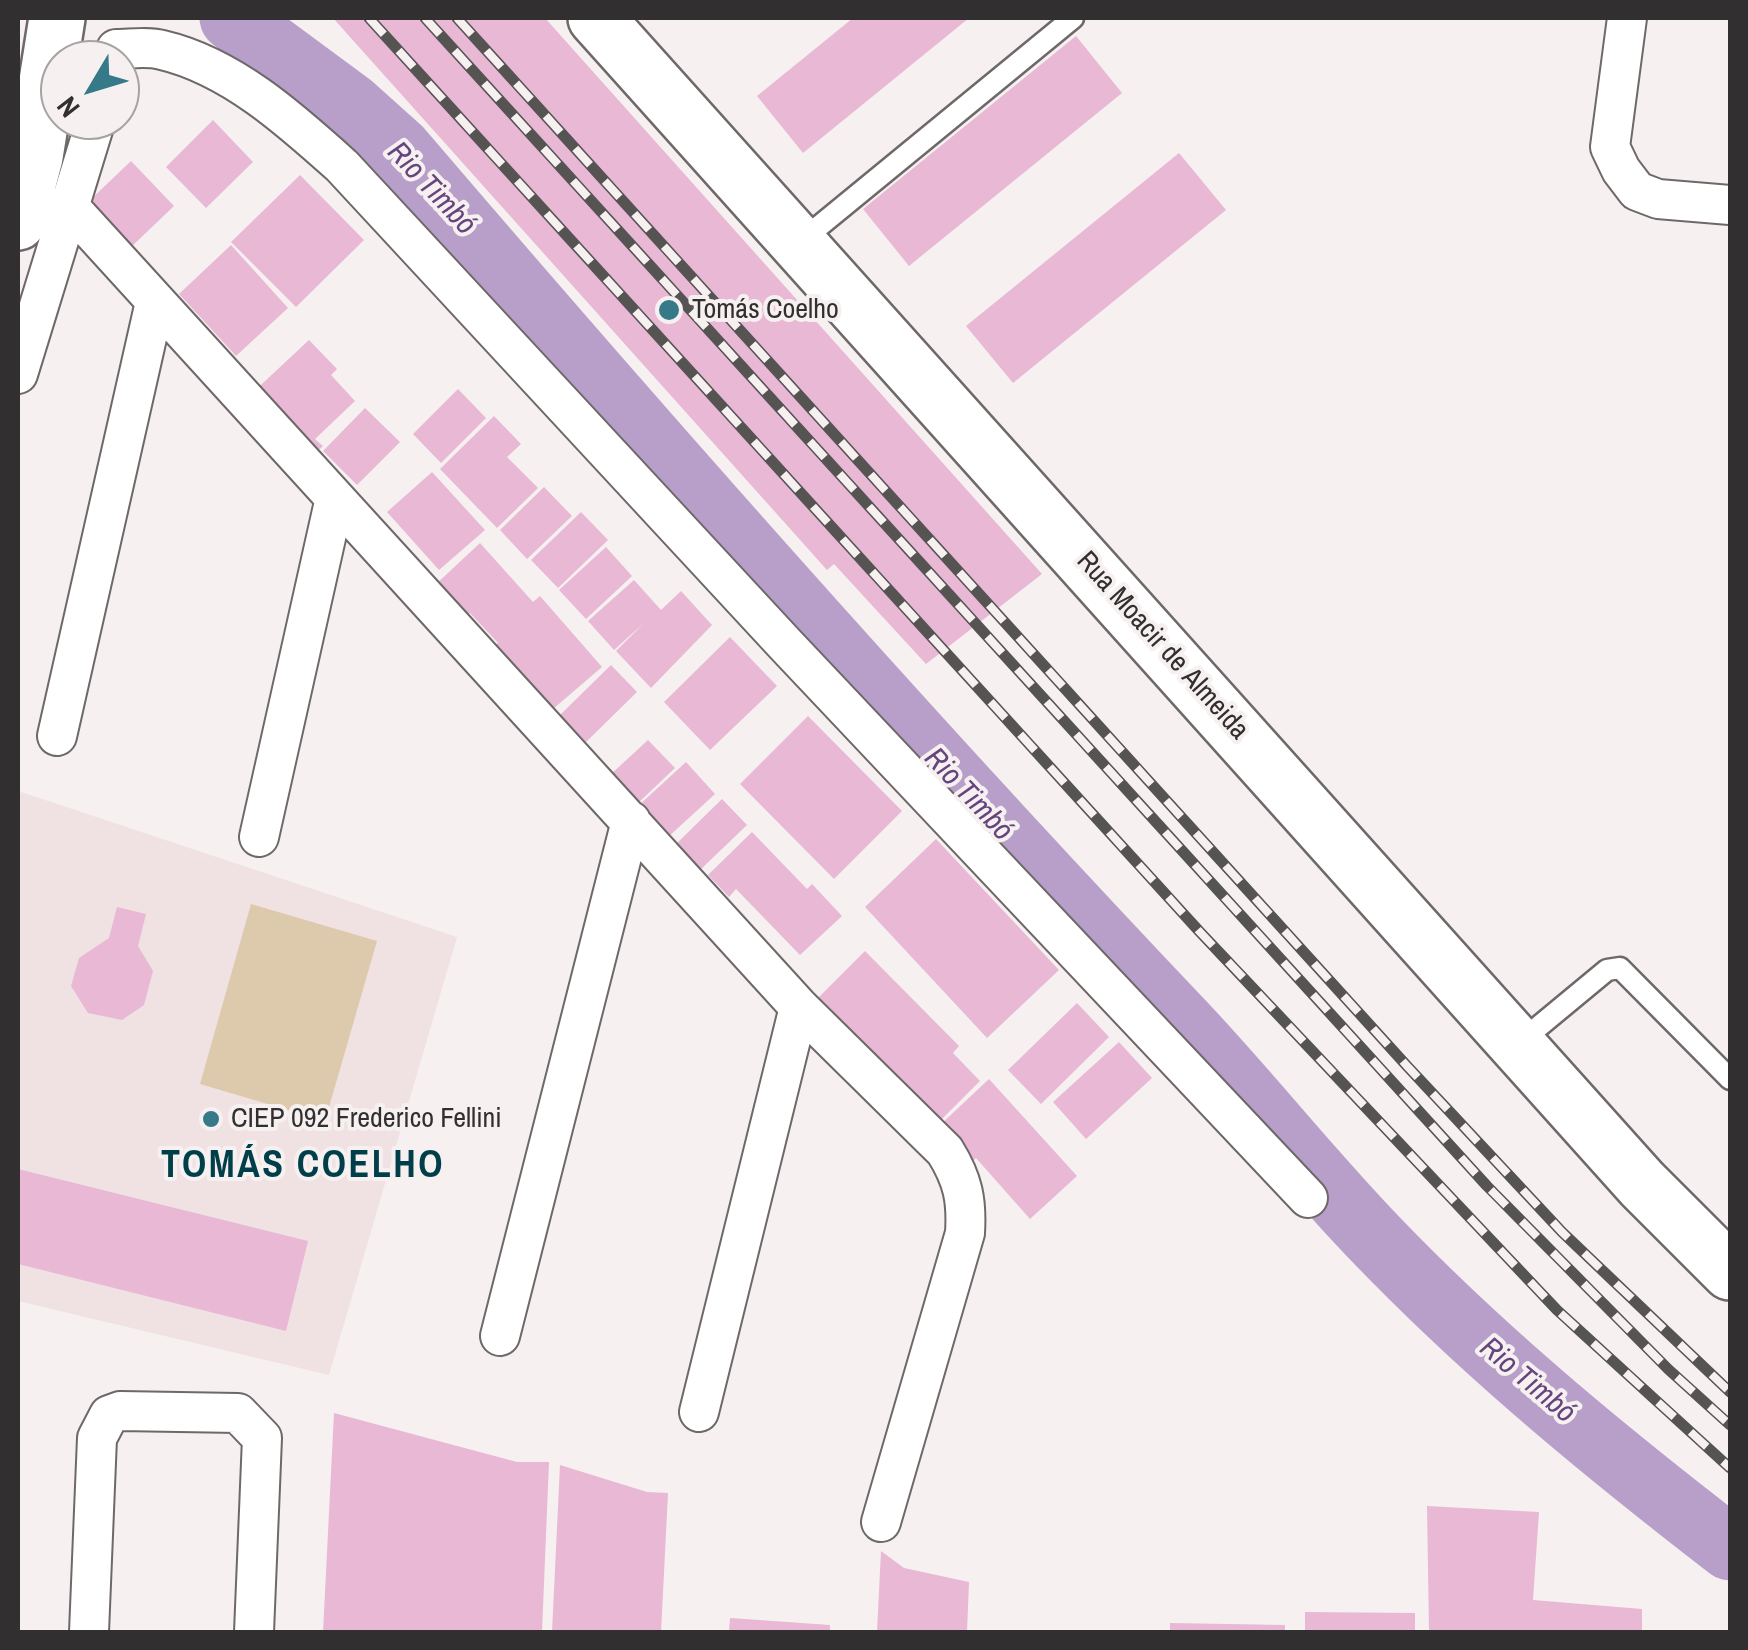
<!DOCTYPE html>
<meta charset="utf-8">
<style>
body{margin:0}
#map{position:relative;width:1748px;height:1650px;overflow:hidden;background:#f6f0f0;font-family:"Archivo Narrow",sans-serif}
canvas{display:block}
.frame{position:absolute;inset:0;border:20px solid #312f2f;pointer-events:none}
.north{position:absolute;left:40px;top:40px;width:100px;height:100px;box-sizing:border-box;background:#f6f0f0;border:2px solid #a7a3a3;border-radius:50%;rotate:232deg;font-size:28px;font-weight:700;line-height:40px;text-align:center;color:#312f2f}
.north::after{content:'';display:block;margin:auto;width:35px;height:45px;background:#367a89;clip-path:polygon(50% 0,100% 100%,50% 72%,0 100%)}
</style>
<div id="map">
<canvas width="1748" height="1650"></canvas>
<div class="frame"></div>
<div class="north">N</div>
</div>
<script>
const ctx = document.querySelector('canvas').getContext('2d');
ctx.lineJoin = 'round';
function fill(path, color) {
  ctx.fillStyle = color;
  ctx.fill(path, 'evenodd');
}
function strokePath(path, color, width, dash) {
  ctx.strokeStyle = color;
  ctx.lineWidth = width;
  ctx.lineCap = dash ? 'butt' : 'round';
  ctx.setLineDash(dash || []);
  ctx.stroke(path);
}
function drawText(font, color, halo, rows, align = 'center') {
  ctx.font = font + ' "Archivo Narrow",sans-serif';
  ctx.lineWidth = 8;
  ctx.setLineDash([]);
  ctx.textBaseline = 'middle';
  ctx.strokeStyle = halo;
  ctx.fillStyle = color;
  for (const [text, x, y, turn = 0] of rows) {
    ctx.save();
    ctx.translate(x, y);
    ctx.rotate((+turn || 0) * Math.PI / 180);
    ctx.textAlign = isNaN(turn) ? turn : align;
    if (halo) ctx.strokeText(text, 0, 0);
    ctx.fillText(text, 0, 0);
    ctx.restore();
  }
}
const built = new Path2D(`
 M18,791L457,937L329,1375L18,1301Z`);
const green = new Path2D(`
 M251,904L377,941L325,1121L200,1084Z`);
const river = new Path2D(`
 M232,18L351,106L399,149C654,447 913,740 1184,1025C1255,1100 1319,1183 1392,1256C1497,1363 1612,1457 1730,1548`);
const building = new Path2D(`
 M333,18H545L1042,574L926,664L834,564L827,570Z
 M853,18H969L803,153L757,96Z
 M1076,36L1122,93L909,266L863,209Z
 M213,120L253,162L206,208L166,167Z
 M1179,153L1226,210L1013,383L966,326Z
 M131,161L174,206L130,248L87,203Z
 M300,175L364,240L296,307L231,242Z
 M231,245L288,308L236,356L179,294Z
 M309,340L337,369L331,375L355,401L315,439L323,446L305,463L248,397Z
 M458,389L486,418L441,463L413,434Z
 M365,408L400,442L357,485L323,451Z
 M494,416L521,444L507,457L538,488L497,528L440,469Z
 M432,472L485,530L439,570L387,512Z
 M544,487L572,516L527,559L500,530Z
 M581,512L608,540L558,588L531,560Z
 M480,543L533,602L540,596L602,667L539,721L483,657L498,643L470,613L464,619L434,586Z
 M606,547L632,576L586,619L559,590Z
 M634,580L661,610L681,591L712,625L651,688L616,651L644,623L614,650L588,621Z
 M730,637L777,686L710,750L664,702Z
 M611,665L637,692L586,742L560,715Z
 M808,716L902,811L834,879L740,784Z
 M648,740L675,768L636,805L609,776Z
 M686,762L715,794L667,838L638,806Z
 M722,799L747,825L699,871L674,846Z
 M752,832L807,889L812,884L842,916L800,955L736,889L729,897L708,875Z
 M936,839L1059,970L987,1038L865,907Z
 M117,907L146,914L138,946L153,971L144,1005L122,1020L88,1013L71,986L79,958L109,938Z
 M865,951L959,1046L953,1053L980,1081L935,1126L808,1008Z
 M1077,1003L1109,1037L1041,1104L1008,1070Z
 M1119,1042L1152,1078L1086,1139L1053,1102Z
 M989,1079L1077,1176L1030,1219L976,1158L972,1162L939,1126Z
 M18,1169L308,1241L286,1331L18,1264Z
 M334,1413L517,1462H549L542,1632H323Z
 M560,1465L647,1492L668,1493L661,1632H552Z
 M1427,1506L1539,1512L1533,1600L1642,1609V1632H1429Z
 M881,1551L904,1568L969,1582L967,1632H877Z
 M1305,1612L1415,1613V1632H1305Z
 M730,1618L830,1625V1632H729Z
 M1170,1623L1285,1625V1632H1170Z`);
const service = new Path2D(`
 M801,241L1073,18
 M1520,1042L1607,970L1620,968L1730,1079`);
const minor = new Path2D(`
 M1627,18L1610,147L1621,170L1637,191L1658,199L1730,205
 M116,49C130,49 148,46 162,50C231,66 291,120 342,166L785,644L1308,1198
 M67,204L799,1007L945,1151C963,1180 967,1200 965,1233L881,1522
 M18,374L96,120
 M57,736L155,302
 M259,837L334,502
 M500,1336L631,821
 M699,1412L799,1007
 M89,1632L97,1438L109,1415L120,1411L238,1413L262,1438L254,1632`);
const secondary = new Path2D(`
 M596,18L1642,1184L1730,1272
 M18,222L35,157L57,18`);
const rail = new Path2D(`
 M369,18L1199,931L1557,1310L1730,1468
 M425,18L1487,1186L1668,1369L1730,1425
 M457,18L1407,1066L1562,1232L1730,1392`);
const markers = [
 [669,310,12,"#367a89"],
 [211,1119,10,"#367a89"]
];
const poiNames = [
 ["Tomás Coelho",692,310],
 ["CIEP 092 Frederico Fellini",231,1119]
];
const streetNames = [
 ["Rua Moacir de Almeida",1162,646,48]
];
const waterNames = [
 ["Rio Timbó",431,189,47],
 ["Rio Timbó",968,795,47],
 ["Rio Timbó",1527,1381,40]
];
const districtNames = [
 ["TOMÁS COELHO",303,1167]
];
fill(built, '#f0e1e2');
fill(green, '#ddcaac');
strokePath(river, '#b79fca', 65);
fill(building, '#e8b8d5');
strokePath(service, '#6e6869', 25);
strokePath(minor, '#6e6869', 42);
strokePath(secondary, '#6e6869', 60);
strokePath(service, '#fff', 20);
strokePath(minor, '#fff', 38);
strokePath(secondary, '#fff', 55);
strokePath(rail, '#565353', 11);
strokePath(rail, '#f6f0f0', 8, [22]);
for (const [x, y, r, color] of markers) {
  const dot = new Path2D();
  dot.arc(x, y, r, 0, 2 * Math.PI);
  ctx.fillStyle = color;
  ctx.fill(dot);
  strokePath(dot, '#f6f0f0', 4);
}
drawText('28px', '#312f2f', '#f6f0f0', poiNames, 'left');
drawText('28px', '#312f2f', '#f6f0f0', streetNames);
drawText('italic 30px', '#66457e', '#f6f0f0', waterNames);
ctx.letterSpacing = '2.5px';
drawText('bold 38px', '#003f4a', '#f6f0f0', districtNames);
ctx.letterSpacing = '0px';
</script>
